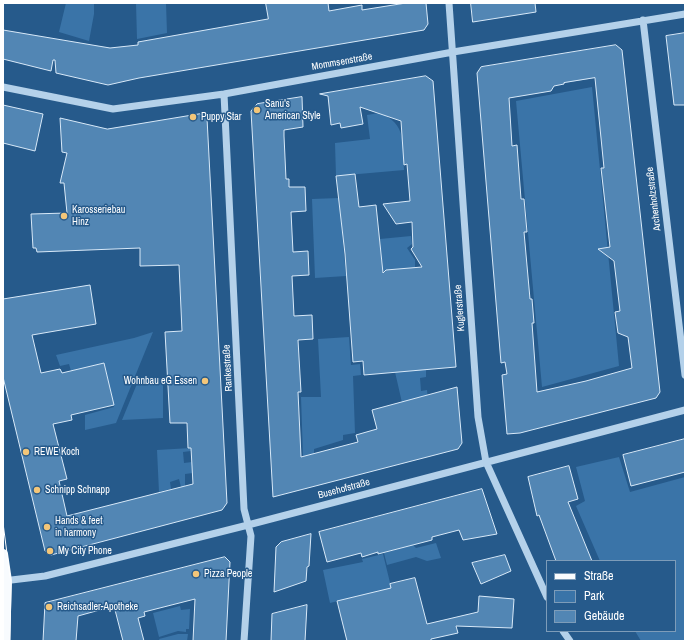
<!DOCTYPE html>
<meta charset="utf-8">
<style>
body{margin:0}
#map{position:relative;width:688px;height:644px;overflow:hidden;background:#265a8b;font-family:"Archivo Narrow",sans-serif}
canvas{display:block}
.frame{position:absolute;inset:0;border:4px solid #fff;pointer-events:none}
.legend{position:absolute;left:546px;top:560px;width:130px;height:72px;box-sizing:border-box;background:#265a8b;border:1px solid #7d9cb9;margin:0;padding:5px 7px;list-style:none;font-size:12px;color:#fff}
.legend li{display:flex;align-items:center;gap:8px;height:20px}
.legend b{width:20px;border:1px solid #7d9cb9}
</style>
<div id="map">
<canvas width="688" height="644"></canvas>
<div class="frame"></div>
<ul class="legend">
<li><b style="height:5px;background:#f8fbfe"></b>Straße</li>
<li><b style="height:11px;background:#3a74a8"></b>Park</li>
<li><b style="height:11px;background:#5286b4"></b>Gebäude</li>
</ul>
</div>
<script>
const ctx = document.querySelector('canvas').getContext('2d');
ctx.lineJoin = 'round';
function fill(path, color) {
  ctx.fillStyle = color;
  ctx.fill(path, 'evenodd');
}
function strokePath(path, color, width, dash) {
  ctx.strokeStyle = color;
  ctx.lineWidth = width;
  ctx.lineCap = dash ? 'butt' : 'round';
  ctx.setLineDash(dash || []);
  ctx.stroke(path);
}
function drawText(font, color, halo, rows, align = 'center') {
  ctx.font = font + ' "Archivo Narrow",sans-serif';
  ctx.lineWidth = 3;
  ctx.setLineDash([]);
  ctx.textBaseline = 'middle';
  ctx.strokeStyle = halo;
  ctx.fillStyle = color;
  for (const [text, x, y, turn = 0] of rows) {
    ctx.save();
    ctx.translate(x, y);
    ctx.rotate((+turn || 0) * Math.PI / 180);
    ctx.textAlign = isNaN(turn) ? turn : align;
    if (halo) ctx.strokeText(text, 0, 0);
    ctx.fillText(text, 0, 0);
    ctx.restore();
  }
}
const green = new Path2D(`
 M66,3H94V14L89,41L59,32Z
 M136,3H166L167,33L137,39Z
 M592,87L619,366L542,387L516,101Z
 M379,113C407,123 403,145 404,170L336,176L335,143L370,139L367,115Z
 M339,198L346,276L315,278L312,199Z
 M411,236L412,244L407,248L415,260V268L383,271L380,239Z
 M153,332L116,423L85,430V415L114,407L104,363L71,371L69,364L60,366L56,355L134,338Z
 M349,337L351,365L360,364L361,375L353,376L355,433L343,435V440L314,449V456L303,457L301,397H321L318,339Z
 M426,369V377L420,378L421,391L427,390L428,402L403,407L395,372Z
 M163,378V418L122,420L139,379Z
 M191,448V451L183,452L184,463L192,462L193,473L185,474V486L181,487L179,479L170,482L171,489L159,492L157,450Z
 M619,457L630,492L685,477V641H641L635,631H675V561H600L576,506L585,501L576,467Z
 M436,543L441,558L427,561L416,557L387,565L384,553L413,545L416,548Z
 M383,554L393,595L370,593L330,603L323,570L363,562L362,559Z
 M180,606L181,610L190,609L189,629H186V632L178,631L159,637L153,613Z
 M178,634H188L187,641H160L159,639Z`);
const building = new Path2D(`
 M266,3H328L329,11L362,5V10L406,3H426L428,24L424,30L139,78L108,85L56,73L55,60H53L51,71L3,59V30L110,48L138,45V42L268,19Z
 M471,3H535L536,12L473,22Z
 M685,33V105H674L666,36Z
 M616,45L622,50L660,392L656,398L520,433L507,434L502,375L507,374L505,362L501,363L477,73L481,67ZM595,78L604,168H601L610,247L598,249L614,261L620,311L615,312L618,333L628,337L632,368L586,381L537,392L532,323H534L532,299H530L524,232H527L524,199H521L517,145L512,146L509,98L551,91L554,86L564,84V83Z
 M426,76L433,81L456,367L364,375L363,361L353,362L345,254L336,176L355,174L359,207L376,205L383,273L386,270L422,267L411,249L413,247L412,222L396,224L383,204L410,201L407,164L404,165L401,121L360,107L363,124L341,128L340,123L331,125L328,96L320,94Z
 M302,97L303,127L284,130V136L286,179H289V187H305L306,211L291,212L293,252L308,251L309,275L292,276L294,316L312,315L313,339L298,340L301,392H298L301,457L358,442L356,435L377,429L372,410L457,387L462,443L458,449L273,497L251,111L257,104Z
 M3,105L43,114L35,151L3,143Z
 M200,114L207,118L227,503L222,510L51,555L45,551L3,377V299L90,285L96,324L32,335L41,373L60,369L62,373L104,363L114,405L71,415L72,420L53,424L67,479L59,481L67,516L193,484L191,448H188L187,423H170L165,332L182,331L179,265L140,266V248L37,252L36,248H33L31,214L67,213L64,183H60L67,153L62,152L60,118L107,129Z
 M685,439V472L631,486L623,455Z
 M569,466L578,499L568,502L592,561H556L539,515L537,516L528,477Z
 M482,489L497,534L463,540L459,530L432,537V540L378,554V552L362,557L361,553L327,562L319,532Z
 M311,534L309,566L307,567L306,581L274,592L276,547L281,542Z
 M505,555L511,571L481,584L472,563Z
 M225,557L230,562L226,641H193L195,599L144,612L145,616L138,618L144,641H123L114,606L78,616L76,641H43L45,603Z
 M415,578L427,624L478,612L479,596L514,599L512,628L456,626L458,633L431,639V641H347L337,601L391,588L390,584Z
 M307,605L305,641H271L272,614Z`);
const minor = new Path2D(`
 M449,3L478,417L486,462L547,597
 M643,20L685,375
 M3,87L113,109L224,94L453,52L685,14
 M224,94L244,509L251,536L244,641
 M3,581L45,576L248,525L685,410
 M563,631L570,641`);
const major = new Path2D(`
 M3,554L7,581L5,641`);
const tram = new Path2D(`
 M3,523L11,584L10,641`);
const markers = [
 [257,110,4,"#f3c679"],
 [193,117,4,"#f3c679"],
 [64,216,4,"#f3c679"],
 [205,381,4,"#f3c679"],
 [26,452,4,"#f3c679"],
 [37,490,4,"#f3c679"],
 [47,527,4,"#f3c679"],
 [50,551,4,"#f3c679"],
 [196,574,4,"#f3c679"],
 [49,607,4,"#f3c679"]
];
const streetNames = [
 ["Mommsenstraße",342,62,-10],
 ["Archenholzstraße",654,199,-97],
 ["Kuglerstraße",460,308,-94],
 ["Rankestraße",228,368,-93],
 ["Busehofstraße",344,489,-15]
];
const poiNames = [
 ["Sanu's",265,104],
 ["American Style",265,116],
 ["Puppy Star",201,117],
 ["Karosseriebau",72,210],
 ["Hinz",72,222],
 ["Wohnbau eG Essen",197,381,"right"],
 ["REWE Koch",34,452],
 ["Schnipp Schnapp",45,490],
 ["Hands & feet",55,521],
 ["in harmony",55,533],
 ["My City Phone",58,551],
 ["Pizza People",204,574],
 ["Reichsadler-Apotheke",57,607]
];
fill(green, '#3a74a8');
fill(building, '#5286b4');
strokePath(building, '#d8e9f8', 1);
strokePath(minor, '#b4d1ea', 7);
strokePath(major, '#f8fbfe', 10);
strokePath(tram, '#fff', 1);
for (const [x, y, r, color] of markers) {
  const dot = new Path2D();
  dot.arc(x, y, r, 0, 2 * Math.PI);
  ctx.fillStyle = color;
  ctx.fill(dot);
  strokePath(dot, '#265a8b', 1.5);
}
drawText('10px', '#fff', '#265a8b', streetNames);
drawText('10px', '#fff', '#265a8b', poiNames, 'left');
</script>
